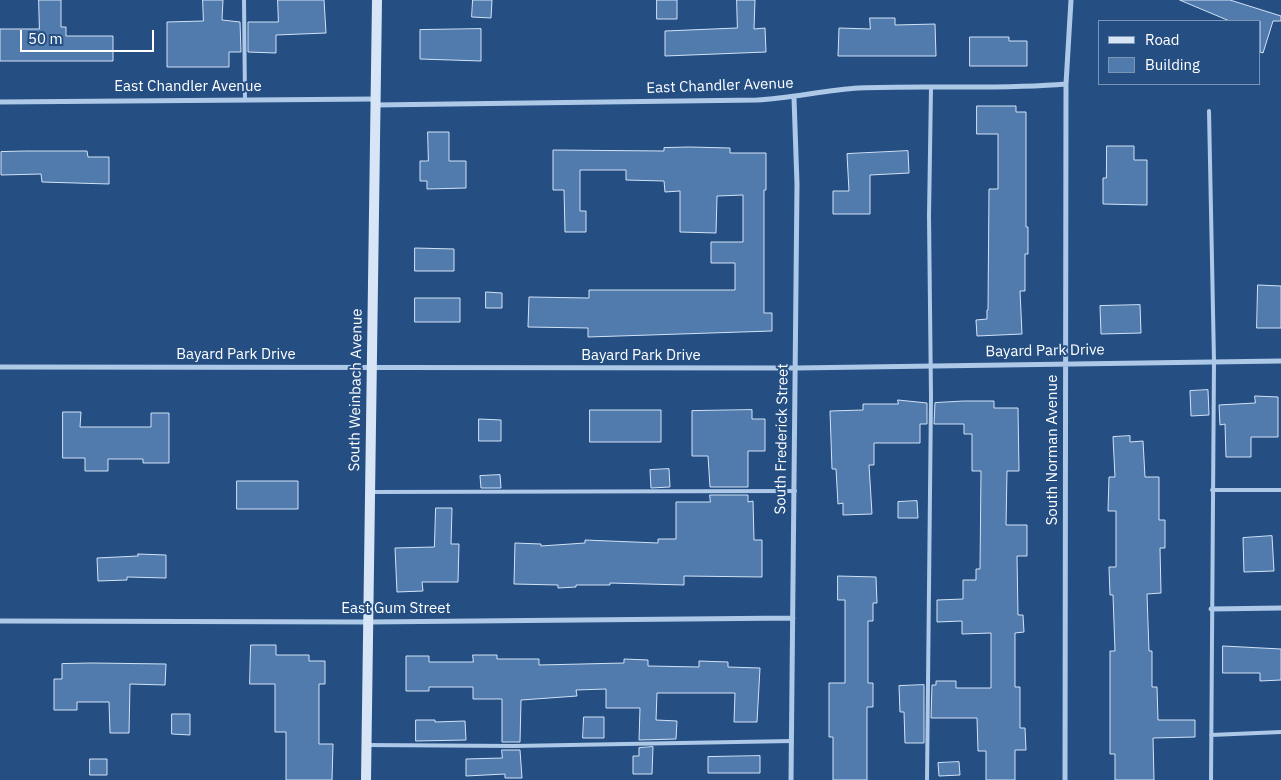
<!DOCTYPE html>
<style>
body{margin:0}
#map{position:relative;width:1281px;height:780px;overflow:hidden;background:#254f83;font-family:"IBM Plex Sans",sans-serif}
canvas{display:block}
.legend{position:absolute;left:1098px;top:20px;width:162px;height:65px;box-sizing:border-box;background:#254f83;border:1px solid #7c95b5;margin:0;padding:6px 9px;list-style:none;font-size:15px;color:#fff}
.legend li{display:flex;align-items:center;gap:10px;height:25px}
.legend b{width:25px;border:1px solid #7c95b5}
.scale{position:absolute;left:20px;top:30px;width:134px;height:22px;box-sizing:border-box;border:2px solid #fff;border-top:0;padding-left:6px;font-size:15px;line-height:18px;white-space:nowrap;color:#fff;-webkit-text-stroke:4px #254f83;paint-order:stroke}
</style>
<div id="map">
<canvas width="1281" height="780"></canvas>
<ul class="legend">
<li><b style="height:6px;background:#d8e5f6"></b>Road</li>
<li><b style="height:14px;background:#517bad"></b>Building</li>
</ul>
<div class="scale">50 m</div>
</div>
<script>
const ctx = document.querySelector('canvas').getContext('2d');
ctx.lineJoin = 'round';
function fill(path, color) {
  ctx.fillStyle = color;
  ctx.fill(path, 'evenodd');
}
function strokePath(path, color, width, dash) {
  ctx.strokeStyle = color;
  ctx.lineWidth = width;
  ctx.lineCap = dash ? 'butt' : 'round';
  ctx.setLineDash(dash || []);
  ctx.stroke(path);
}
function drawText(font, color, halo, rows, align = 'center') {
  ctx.font = font + ' "IBM Plex Sans",sans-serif';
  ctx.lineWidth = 4;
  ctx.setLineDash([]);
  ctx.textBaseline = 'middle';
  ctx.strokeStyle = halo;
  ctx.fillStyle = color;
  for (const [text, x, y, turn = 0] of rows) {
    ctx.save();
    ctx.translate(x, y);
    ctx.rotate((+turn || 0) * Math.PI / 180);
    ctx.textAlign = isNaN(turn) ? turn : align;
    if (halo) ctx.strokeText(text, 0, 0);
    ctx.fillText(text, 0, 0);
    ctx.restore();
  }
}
const building = new Path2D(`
 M39,0H61V27H66V36H113V61H0V29H39Z
 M203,0H223L222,20L240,22L241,52H229V67H167V22L203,21Z
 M278,0H324L326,33L276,35V53L248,52V22H278Z
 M473,0H492L491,18L472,17Z
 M657,0H677V19H657Z
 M737,0H755L754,29L765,28L766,52L665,56V31L737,28Z
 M1180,0H1230L1281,16V21H1273L1263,53L1260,52V21H1230Z
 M870,18H895V25L935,24L936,56H838L839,28L870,29Z
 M481,29V61L420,59V30Z
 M970,37H1009V41H1027V66H970Z
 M977,106H1016V112H1026V227H1028V254H1025V291H1020L1022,334L977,336L976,320L987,319V310H988L989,189H998V134H977Z
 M428,132H449V161H466V188L427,189V181H420V161H428Z
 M1107,146H1134V160H1147V205L1103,204V178H1106Z
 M690,147L730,148V153H766V190H764V313H772V331L588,337V328L528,327L529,297L589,298V290H735V263H711V242H743V195L717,196L716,233L680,232V191L665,192L664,181L626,180V170H580V211H586V232H565L564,190H553V150L664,151V148Z
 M25,151H87L88,157H109V184L42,182L41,174L1,175V152Z
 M908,151L909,173L870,175V214H833V191H849L847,154Z
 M415,248L454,249V271H415Z
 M1258,285L1281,286V328H1257Z
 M486,292L502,293V308H486Z
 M415,298H460V322H415Z
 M1140,305L1141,333L1101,334L1100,306Z
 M1208,390L1209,415L1191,416L1190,391Z
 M1255,396L1278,397V437H1251V457H1226L1225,424L1220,425L1219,405L1255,403Z
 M898,400L927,403V424H920V443H874V465H869L872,514L843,515V503L838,504L836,469H832L830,411L863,410V404H898Z
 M964,401H994V408H1018L1019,471H1007L1006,525H1027V556H1017L1018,615H1023L1024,632L1015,633V687H1020V728H1025L1026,750H1015V780H986V751H978L977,718H931L932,685H936V681H956V688H991V633L962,634V621L937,622V600L963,599V580H976V569H980L981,471H972V434H964V424H934L935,403Z
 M590,410H661V442H590Z
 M752,410V419H765V451H748V487H710L708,456H692V411Z
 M63,412H81L80,427H151V413H169V463H143V459H108V471H85V458H63Z
 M479,419L501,420V441H479Z
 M1130,436V442L1143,441L1145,477H1159V520H1165V548H1160L1161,593L1147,594L1149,651H1152V687H1157L1158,720H1195V737L1153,738L1154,780H1115V754H1110V651H1115L1113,595H1110L1109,567H1116V511H1108L1109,477H1115L1113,437Z
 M669,469L670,487L651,488L650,470Z
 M500,475L501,488H481L480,476Z
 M237,481H298V509H237Z
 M710,495H748V502L753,501L754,540H762V577L684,576V585L610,583V585H576V587L558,588V585L514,584L515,543L541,544V546L585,543V540L658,543V539H676V502H710Z
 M917,501L918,518H898V502Z
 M436,508H452L451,544H459L458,582H422L423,591L397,592L395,548L434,547Z
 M1272,536L1274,571L1244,572L1243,538Z
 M138,554L166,555V578L127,577V580L98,581L97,558L138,556Z
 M838,576L876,577L877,603H873V621H868V683H873V707H867V780H833V737H829V683H845V600H838Z
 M251,645H276V655H309V661H325V684H319V744H333L332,780H286V732H275V684H250Z
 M1223,646L1281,649V680L1260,681V673H1223Z
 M473,655H497V659H539V665L624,663V659L648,660V666L699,667V661L728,662V667L760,668L757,722H734L735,693H657L656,720L677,721L676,739L639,740L640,708H606V689L576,690L577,696L521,700L520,742H502V699H473V687H429V691H406V656H429V662H473Z
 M92,663L166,664L165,685L130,684L129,733H110L109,702H77V710H54V679H62V664Z
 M924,685V743H905L904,712H900L899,686Z
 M172,714H190V735L172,734Z
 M584,717H604V738H583Z
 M416,720H435V722L465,721L466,740L416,741Z
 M653,747L652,774H633V756H639V748Z
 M502,750H520L522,778H505V774L466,776V759L502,758Z
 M760,756V773H708V757Z
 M90,759H107V775H90Z
 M959,762L960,775L939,776L938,763Z`);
const lane = new Path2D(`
 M244,0L245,99
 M1209,111L1214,361L1211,780
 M1212,490H1281
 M372,492L795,491
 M1211,735L1281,732
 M366,745L514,746L792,741
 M927,780L931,397L929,216L931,88`);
const street = new Path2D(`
 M0,102L376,99
 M375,105L757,100C792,98 825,90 859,88C928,85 997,90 1066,84
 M0,367L796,368L1281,361
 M1211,609L1281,608
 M0,621L368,622L793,618
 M791,780L797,184L794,98
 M1065,780L1066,84L1071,0`);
const secondary = new Path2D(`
 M366,780L377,0`);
const streetNames = [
 ["East Chandler Avenue",720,86,-2],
 ["East Chandler Avenue",188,87],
 ["Bayard Park Drive",1045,351,-1],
 ["Bayard Park Drive",236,355],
 ["Bayard Park Drive",641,356],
 ["South Weinbach Avenue",356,390,-89],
 ["South Frederick Street",782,439,-89],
 ["South Norman Avenue",1053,450,-90],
 ["East Gum Street",396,609]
];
fill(building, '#517bad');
strokePath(building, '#d2e2f6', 1);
strokePath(lane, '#aec8e7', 4);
strokePath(street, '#aec8e7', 5);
strokePath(secondary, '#d8e5f6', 10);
drawText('15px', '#fff', '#254f83', streetNames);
</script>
